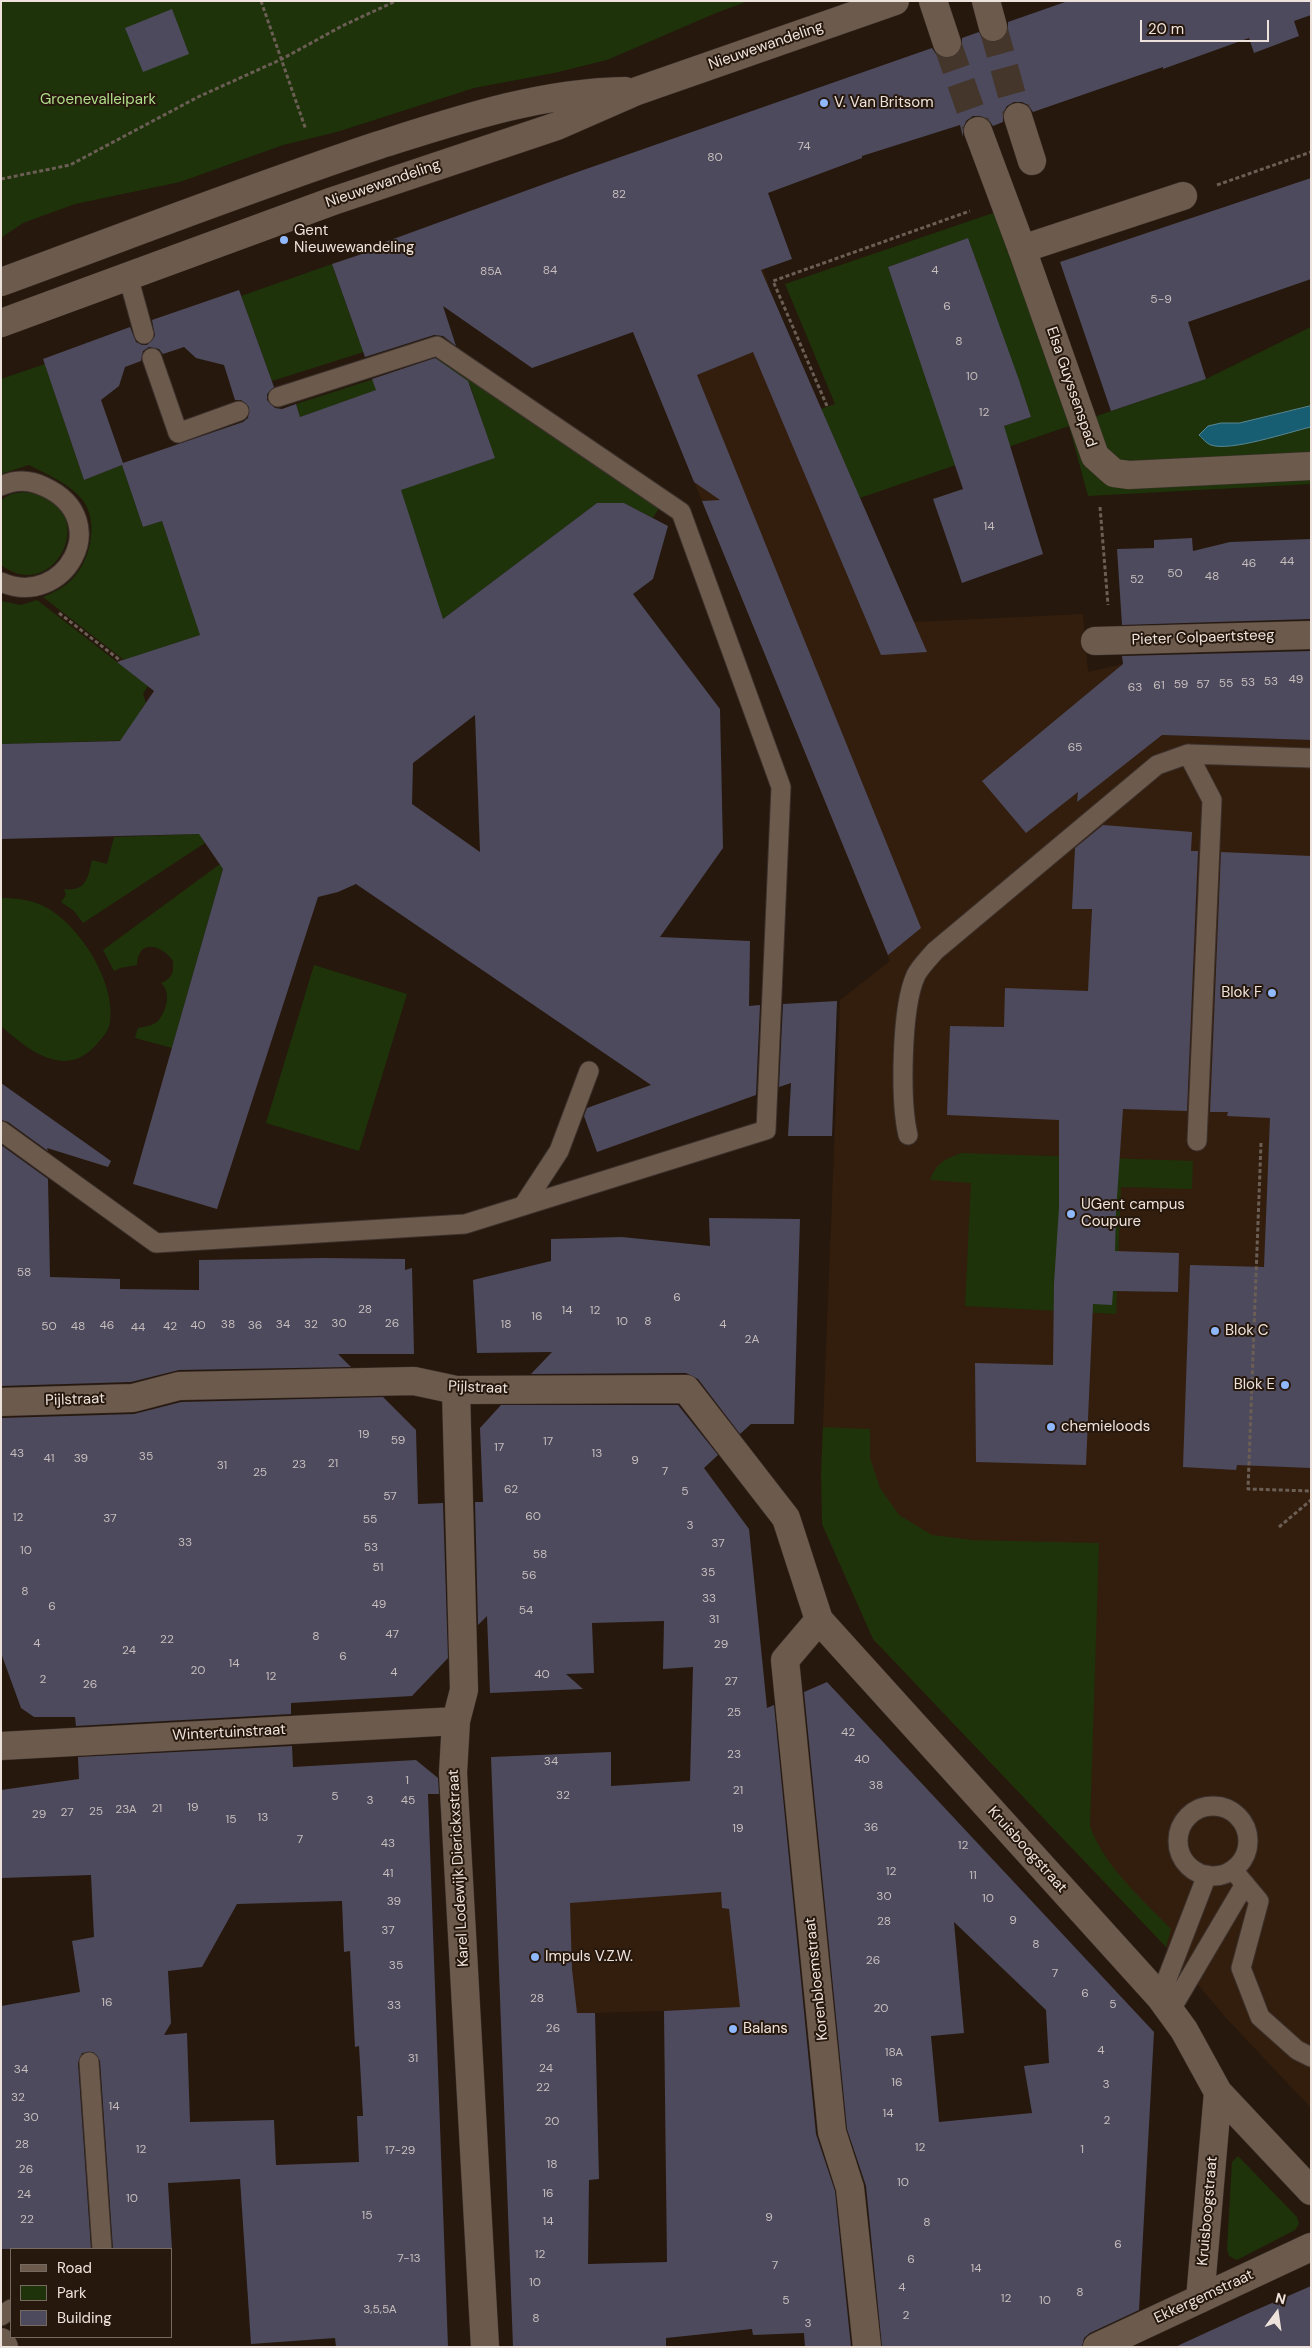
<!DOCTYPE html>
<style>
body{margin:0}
#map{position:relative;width:1312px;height:2348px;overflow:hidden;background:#26180c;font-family:"DM Sans",sans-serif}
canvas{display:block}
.frame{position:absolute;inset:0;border:2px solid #eee3dc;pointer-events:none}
.legend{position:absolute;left:10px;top:2248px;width:162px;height:90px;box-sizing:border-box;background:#26180c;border:1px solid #76695f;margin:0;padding:6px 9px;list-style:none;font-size:15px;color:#eee3dc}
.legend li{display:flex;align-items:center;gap:10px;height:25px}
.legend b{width:25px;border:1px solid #76695f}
.north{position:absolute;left:1252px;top:2288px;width:50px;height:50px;-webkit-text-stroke:4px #26180c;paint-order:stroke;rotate:14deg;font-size:14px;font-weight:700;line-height:20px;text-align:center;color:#eee3dc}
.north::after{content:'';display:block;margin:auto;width:18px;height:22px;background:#eee3dc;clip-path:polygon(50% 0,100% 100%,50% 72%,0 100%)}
.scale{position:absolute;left:1140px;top:20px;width:129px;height:22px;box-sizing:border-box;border:2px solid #eee3dc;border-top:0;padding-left:6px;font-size:15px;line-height:18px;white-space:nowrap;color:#eee3dc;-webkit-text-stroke:4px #26180c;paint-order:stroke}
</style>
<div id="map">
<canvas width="1312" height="2348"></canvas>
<div class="frame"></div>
<ul class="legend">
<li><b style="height:6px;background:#6c5a4d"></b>Road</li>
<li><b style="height:14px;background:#1e330a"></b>Park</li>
<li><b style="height:14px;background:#4d4a5d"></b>Building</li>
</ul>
<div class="north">N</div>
<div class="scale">20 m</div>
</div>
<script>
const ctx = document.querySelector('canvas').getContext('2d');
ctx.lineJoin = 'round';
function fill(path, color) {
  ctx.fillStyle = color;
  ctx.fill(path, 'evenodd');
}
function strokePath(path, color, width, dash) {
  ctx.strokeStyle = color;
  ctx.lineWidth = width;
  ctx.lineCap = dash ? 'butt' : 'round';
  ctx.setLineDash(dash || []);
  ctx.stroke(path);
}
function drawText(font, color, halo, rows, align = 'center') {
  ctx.font = font + ' "DM Sans",sans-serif';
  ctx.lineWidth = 4;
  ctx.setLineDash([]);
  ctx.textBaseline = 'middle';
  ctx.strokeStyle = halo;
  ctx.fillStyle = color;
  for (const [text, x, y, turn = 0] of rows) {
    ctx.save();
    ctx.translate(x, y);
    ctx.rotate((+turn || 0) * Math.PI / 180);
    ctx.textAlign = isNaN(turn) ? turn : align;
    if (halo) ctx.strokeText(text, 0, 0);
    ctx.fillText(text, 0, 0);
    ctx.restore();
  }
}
const built = new Path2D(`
 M763,269L773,299L914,622L1083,614L1088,672L1123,664L1124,711L1161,735L1311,740V2108L1226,2018L1166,1947L873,1639L822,1524L821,1473L840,1000L890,961L610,276Z
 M782,1848L734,2191L666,2197L664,2011L560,2014L499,1969H572L568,1853Z`);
const green = new Path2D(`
 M1,1H749L716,13L607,60L554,73L474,88L337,132L283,145L180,182L75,204L23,223L1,238Z
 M996,212L1070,425L1206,379L1311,327V484L1088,496L1069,426L860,498L821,409L835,404L785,284ZM968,238L1031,417L949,445L888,267Z
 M332,264L359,341L395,342L272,381L241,296Z
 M439,358L659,508L653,518L624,503H597L399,652L411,617L430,578L414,531L360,503L494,458L470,385L446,366L300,417L296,404Z
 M45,364L84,480L122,465L143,527L162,521L200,635L124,660L43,597C51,593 60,590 67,584C90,566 101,521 81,498C68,483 46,474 29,465L1,474V379Z
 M24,492C105,498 59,608 1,565V500L11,494Z
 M37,600L148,686L143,694L146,703L141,709L148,713L135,740L1,744V601L21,605Z
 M200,834L205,843L83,923L74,911L61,902L66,895L64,889C86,892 88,878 92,860L107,864L114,837Z
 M220,864L223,869L172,1048L135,1038L138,1028C145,1027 152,1026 158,1021C166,1012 172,992 161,983C172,979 174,972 173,961C162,945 138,938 137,965L120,968L114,971L103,950Z
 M1,898C17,898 35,900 49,909C82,929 116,984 110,1022C109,1031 102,1038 96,1045C65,1080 28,1050 1,1026Z
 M314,965L407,994L359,1151L266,1123Z
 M962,1153L1193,1161L1192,1189L1121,1187L1116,1314L965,1306L971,1183L930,1180C937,1162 945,1159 962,1153Z
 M823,1427L870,1429V1458L880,1488L899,1515L932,1535L972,1540L1099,1543L1090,1826C1104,1866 1141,1898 1171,1929L1166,1947L873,1639L822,1524L821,1473Z
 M1238,2156L1297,2217L1299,2224L1295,2230L1237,2260L1229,2256L1227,2249L1232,2162Z`);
const water = new Path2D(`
 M1311,406V427C1289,432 1230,452 1211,445C1207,444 1202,438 1199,435L1208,426L1221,423H1239Z`);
const building = new Path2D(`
 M1068,1H1311V15L1294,21L1299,36L1254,53L1249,38L1163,69V67L1033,112L1028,105L1022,102H1014L1007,106L1003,113V122L993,126L988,119L980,116H973L966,121L963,129V137L960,125L862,156V158L768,193L792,259L761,270L927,652L881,655L753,352L697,375L921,928L888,955L702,501L720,500L694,482L633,332L532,368L443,306L456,346L443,336L434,335L365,357L332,264L386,246L385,242L569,175L932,48L936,54L943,58H952L958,54L962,47V38L979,32L982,38L989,42H998L1004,38L1008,31V22Z
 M172,9L189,54L143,72L125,28Z
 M1311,178V279L1188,322L1206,379L1111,411L1060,262Z
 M968,238L1019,380L1031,417L1004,426L1043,554L962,583L933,499L963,489L888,267Z
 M239,290L274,387L267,394V400L275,408L282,409L296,404L300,417L376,390L372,379L435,358L468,381L495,458L401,490L443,619L597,503H624L668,526L653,579L633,594L720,709L723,848L660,937L750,941L749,1006L760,1005L756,1095L597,1152L584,1116L587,1108L651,1085L356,884L338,892L318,897L217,1209L133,1184L223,869L199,834L1,839V744L120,741L154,691L117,662L200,635L162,521L143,527L122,465L84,480L43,359L130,327L136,342L142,345H147L155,336L152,320ZM149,347L159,349L163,354L184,347L196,358L224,365L235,400H241L249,407L248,418L243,422L123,463L101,400L119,386L125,367L141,361L143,351ZM475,715L480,852L412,804L413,763Z
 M1192,538L1193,551L1230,542L1311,539V619L1122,625L1117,549L1154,548V540Z
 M1311,651V740L1162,735L1077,802L1078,792L1026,833L982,781L1123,664L1122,656Z
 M1103,825L1192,832L1191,851H1198L1187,1111L1123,1109L1116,1212L1115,1251L1179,1253L1178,1292L1113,1291L1112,1305L1093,1304L1086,1465L976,1462L975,1363L1053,1365L1054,1283L1059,1208V1120L947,1115L950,1026L1004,1027L1005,988L1088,991L1092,909H1072L1075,848Z
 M1221,852L1311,856V1468L1237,1465L1236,1470L1183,1467L1190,1265L1264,1267L1270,1118L1227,1116L1228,1112H1210Z
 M837,1001L832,1136H788L791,1083L779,1087L783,1004Z
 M1,1083L111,1161L108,1167L47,1148L48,1151L8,1122L1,1120Z
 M1,1145L48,1179L50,1277L120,1279V1289L199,1290V1260L324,1258L405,1259V1270L412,1268L414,1354H338L351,1367L179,1370L131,1382L1,1386Z
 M709,1218L800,1219L794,1424H751L740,1434L698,1379L686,1373L531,1374L552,1352L477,1353L473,1280L551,1261V1239L622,1237L710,1246Z
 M383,1397L416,1430L418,1504L443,1503L448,1658L412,1696L291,1703V1714L76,1726L75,1717H34L21,1708L1,1653V1418L134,1414L181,1402Z
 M501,1405H678L718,1455L704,1468L749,1529L767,1708L774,1705L816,2134L835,2191L851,2347H805L804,2333L753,2335L752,2329L666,2338V2347H513L491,1757L611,1752V1786L690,1781L693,1667L663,1669L664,1621L592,1623L594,1673L566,1674L583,1689L490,1693L487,1616L478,1625L475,1502H483L480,1428ZM721,1892L722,1908L729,1909L740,2007L664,2011L667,2262L588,2264L589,2180L599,2179L595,2013H577L572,1969L570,1903Z
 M827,1682L1154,2032L1139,2310L1090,2333L1084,2338L1082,2347H882L866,2186L847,2129L804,1692ZM954,1922L1046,2010L1049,2063L1024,2066L1032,2113L939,2122L931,2036L964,2033Z
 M292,1746L293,1767L416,1760L438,1778L439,1794H428L448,2347H336L335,2338L251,2344L240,2179L168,2183L172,2249H113L100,2061L93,2052L82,2053L78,2063L91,2249H1V2006L80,1992L72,1941L94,1937L91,1875L1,1878V1790L79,1779L78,1757ZM342,1901L344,1952L350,1951L355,2047L359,2046L363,2116H357L359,2162L276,2165L274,2120L190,2122L187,2033L164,2035L171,2023L168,1971L202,1967L237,1904Z
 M1311,2286V2347H1175L1249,2313Z`);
const minorTunnel = new Path2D(`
 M993,27L1018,117
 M947,43L978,131`);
const path = new Path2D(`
 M261,1L306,130
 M1,179L70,165L198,97L282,59L342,26L396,1
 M1217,185L1311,152
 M827,406L773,281L970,211
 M1100,507L1108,605
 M59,613L121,661
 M1261,1143L1248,1489L1311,1491
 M1279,1527L1311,1500`);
const service = new Path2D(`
 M128,276L144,334
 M152,358L178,433L239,411
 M1,486C16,479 31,480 45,487C116,520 64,610 1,582
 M1188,754L1212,800L1197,1141
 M1,1131L156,1243L465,1224L766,1130L781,787L681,512L437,346L278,397
 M908,1135C900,1101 901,1007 916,975C920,967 929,958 935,951L1157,765L1188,754L1311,758
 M523,1206L559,1151L589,1071
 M1178 1841a35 35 0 1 1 70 0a35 35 0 1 1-70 0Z
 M1233,1870L1259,1901L1241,1968L1260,2017L1297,2050L1311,2057
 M1160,1997L1207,1875
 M1170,2011L1245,1884
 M89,2062L102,2249
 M1,2316L11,2309`);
const pedestrian = new Path2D(`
 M1022,249L1095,456L1114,473L1129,475L1311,466`);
const minor = new Path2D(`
 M933,1L947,43
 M986,1L993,27
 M1018,117L1032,161
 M978,131L1022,249L1183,196
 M1095,641L1311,635
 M456,1390L464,1690L456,1721L453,1773L485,2347
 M1,1402L133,1398L179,1386L414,1381L456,1390L686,1389L786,1518L819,1620L1160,1997L1184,2030L1218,2092L1311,2191
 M819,1620L785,1660L832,2132L850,2188L867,2347
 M1,1746L456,1721
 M1200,2299L1218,2092
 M1,2342L4,2347
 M1097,2347L1311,2247`);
const secondary = new Path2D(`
 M1,282C127,236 252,187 379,145C458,120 541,92 625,91
 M1,323L333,201L557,126L637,91L895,1`);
const markers = [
 [824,103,5,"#90b8fd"],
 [284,240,5,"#90b8fd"],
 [1272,993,5,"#90b8fd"],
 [1071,1214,5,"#90b8fd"],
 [1215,1331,5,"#90b8fd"],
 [1285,1385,5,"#90b8fd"],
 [1051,1427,5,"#90b8fd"],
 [535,1957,5,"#90b8fd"],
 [733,2029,5,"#90b8fd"]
];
const numberNames = [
 ["74",804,147],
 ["80",715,158],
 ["82",619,195],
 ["84",550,271],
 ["4",935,271],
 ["85A",491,272],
 ["5-9",1161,300],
 ["6",947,307],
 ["8",959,342],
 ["10",972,377],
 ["12",984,413],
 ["14",989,527],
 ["44",1287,562],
 ["46",1249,564],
 ["50",1175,574],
 ["48",1212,577],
 ["52",1137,580],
 ["49",1296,680],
 ["53",1271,682],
 ["53",1248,683],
 ["55",1226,684],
 ["59",1181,685],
 ["57",1203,685],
 ["61",1159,686],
 ["63",1135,688],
 ["65",1075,748],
 ["58",24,1273],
 ["6",677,1298],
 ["28",365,1310],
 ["14",567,1311],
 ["12",595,1311],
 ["16",537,1317],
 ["10",622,1322],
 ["8",648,1322],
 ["30",339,1324],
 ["26",392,1324],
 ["38",228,1325],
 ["34",283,1325],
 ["32",311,1325],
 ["18",506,1325],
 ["4",723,1325],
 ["46",107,1326],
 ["40",198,1326],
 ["36",255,1326],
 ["50",49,1327],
 ["48",78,1327],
 ["42",170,1327],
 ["44",138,1328],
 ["2A",752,1340],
 ["19",364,1435],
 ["59",398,1441],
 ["17",548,1442],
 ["17",499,1448],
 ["43",17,1454],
 ["13",597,1454],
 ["35",146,1457],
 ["41",49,1459],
 ["39",81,1459],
 ["9",635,1461],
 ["21",333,1464],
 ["23",299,1465],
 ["31",222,1466],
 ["7",665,1472],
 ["25",260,1473],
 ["62",511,1490],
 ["5",685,1492],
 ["57",390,1497],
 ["60",533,1517],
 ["12",18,1518],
 ["37",110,1519],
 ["55",370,1520],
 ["3",690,1526],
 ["33",185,1543],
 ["37",718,1544],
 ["53",371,1548],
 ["10",26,1551],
 ["58",540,1555],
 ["51",378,1568],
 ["35",708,1573],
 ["56",529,1576],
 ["8",25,1592],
 ["33",709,1599],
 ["49",379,1605],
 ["6",52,1607],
 ["54",526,1611],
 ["31",714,1620],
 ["47",392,1635],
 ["8",316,1637],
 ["22",167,1640],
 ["4",37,1644],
 ["29",721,1645],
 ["24",129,1651],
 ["6",343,1657],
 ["14",234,1664],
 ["20",198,1671],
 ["4",394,1673],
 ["40",542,1675],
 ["12",271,1677],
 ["2",43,1680],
 ["27",731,1682],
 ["26",90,1685],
 ["25",734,1713],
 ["42",848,1733],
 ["23",734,1755],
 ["40",862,1760],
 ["34",551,1762],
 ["1",407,1781],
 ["38",876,1786],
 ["21",738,1791],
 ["32",563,1796],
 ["5",335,1797],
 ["3",370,1801],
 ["45",408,1801],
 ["19",193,1808],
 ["21",157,1809],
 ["23A",126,1810],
 ["25",96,1812],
 ["27",67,1813],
 ["29",39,1815],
 ["13",263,1818],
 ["15",231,1820],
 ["36",871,1828],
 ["19",738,1829],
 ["7",300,1840],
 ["43",388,1844],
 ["12",963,1846],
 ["12",891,1872],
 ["41",388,1874],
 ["11",973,1876],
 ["30",884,1897],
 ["10",988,1899],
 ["39",394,1902],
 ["9",1013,1921],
 ["28",884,1922],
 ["37",388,1931],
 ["8",1036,1945],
 ["26",873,1961],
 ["35",396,1966],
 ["7",1055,1974],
 ["6",1085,1994],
 ["28",537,1999],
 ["16",107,2003],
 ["5",1113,2005],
 ["33",394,2006],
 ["20",881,2009],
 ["26",553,2029],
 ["4",1101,2051],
 ["18A",894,2053],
 ["31",413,2059],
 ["24",546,2069],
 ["34",21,2070],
 ["16",897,2083],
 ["3",1106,2085],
 ["22",543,2088],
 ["32",18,2098],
 ["14",114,2107],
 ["14",888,2114],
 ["30",31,2118],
 ["2",1107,2121],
 ["20",552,2122],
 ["28",22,2145],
 ["12",920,2148],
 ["12",141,2150],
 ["1",1082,2150],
 ["17-29",400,2151],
 ["18",552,2165],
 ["26",26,2170],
 ["10",903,2183],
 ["16",548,2194],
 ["24",24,2195],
 ["10",132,2199],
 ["15",367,2216],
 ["9",769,2218],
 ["22",27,2220],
 ["14",548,2222],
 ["8",927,2223],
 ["6",1118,2245],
 ["12",540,2255],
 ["7-13",409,2259],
 ["6",911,2260],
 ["7",775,2266],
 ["14",976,2269],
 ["10",535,2283],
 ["4",902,2288],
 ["8",1080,2293],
 ["12",1006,2299],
 ["5",786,2301],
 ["10",1045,2301],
 ["3,5,5A",380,2310],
 ["2",906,2316],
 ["8",536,2319],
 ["3",808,2324]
];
const streetNames = [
 ["Nieuwewandeling",766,46,-19],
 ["Nieuwewandeling",383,184,-19],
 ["Elsa Guyssenspad",1071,387,71],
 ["Pieter Colpaertsteeg",1203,638,-2],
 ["Pijlstraat",478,1388,2],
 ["Pijlstraat",75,1400,-2],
 ["Wintertuinstraat",229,1733,-3],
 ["Kruisboogstraat",1027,1850,48],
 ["Karel Lodewijk Dierickxstraat",459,1868,-93],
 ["Korenbloemstraat",817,1979,-96],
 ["Kruisboogstraat",1208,2211,-85],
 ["Ekkergemstraat",1204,2297,-25]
];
const parkNames = [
 ["Groenevalleipark",98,100]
];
const poiNames = [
 ["V. Van Britsom",834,103],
 ["Gent",294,231],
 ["Nieuwewandeling",294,248],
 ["Blok F",1262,993,"right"],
 ["UGent campus",1081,1205],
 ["Coupure",1081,1222],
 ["Blok C",1225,1331],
 ["Blok E",1275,1385,"right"],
 ["chemieloods",1061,1427],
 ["Impuls V.Z.W.",545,1957],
 ["Balans",743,2029]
];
fill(built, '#331e0e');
fill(green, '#1e330a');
fill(water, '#185e73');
strokePath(water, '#588692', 1);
fill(building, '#4d4a5d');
strokePath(minorTunnel, '#44362b', 28, [28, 14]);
strokePath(service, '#3c312c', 21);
strokePath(pedestrian, '#3c312c', 29);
strokePath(minor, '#3c312c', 29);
strokePath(secondary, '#3c312c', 29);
strokePath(path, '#6b5e54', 3, [4, 2.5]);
strokePath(service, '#6c5a4d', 19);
strokePath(pedestrian, '#6c5a4d', 28);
strokePath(minor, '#6c5a4d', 28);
strokePath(secondary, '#6c5a4d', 28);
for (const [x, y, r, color] of markers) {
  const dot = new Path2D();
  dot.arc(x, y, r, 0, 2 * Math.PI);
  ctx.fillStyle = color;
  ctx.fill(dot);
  strokePath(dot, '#26180c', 2);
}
drawText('12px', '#c6bdbc', null, numberNames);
drawText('15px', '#eee3dc', '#26180c', streetNames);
drawText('15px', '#afdf8a', '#26180c', parkNames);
drawText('15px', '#eee3dc', '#26180c', poiNames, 'left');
</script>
